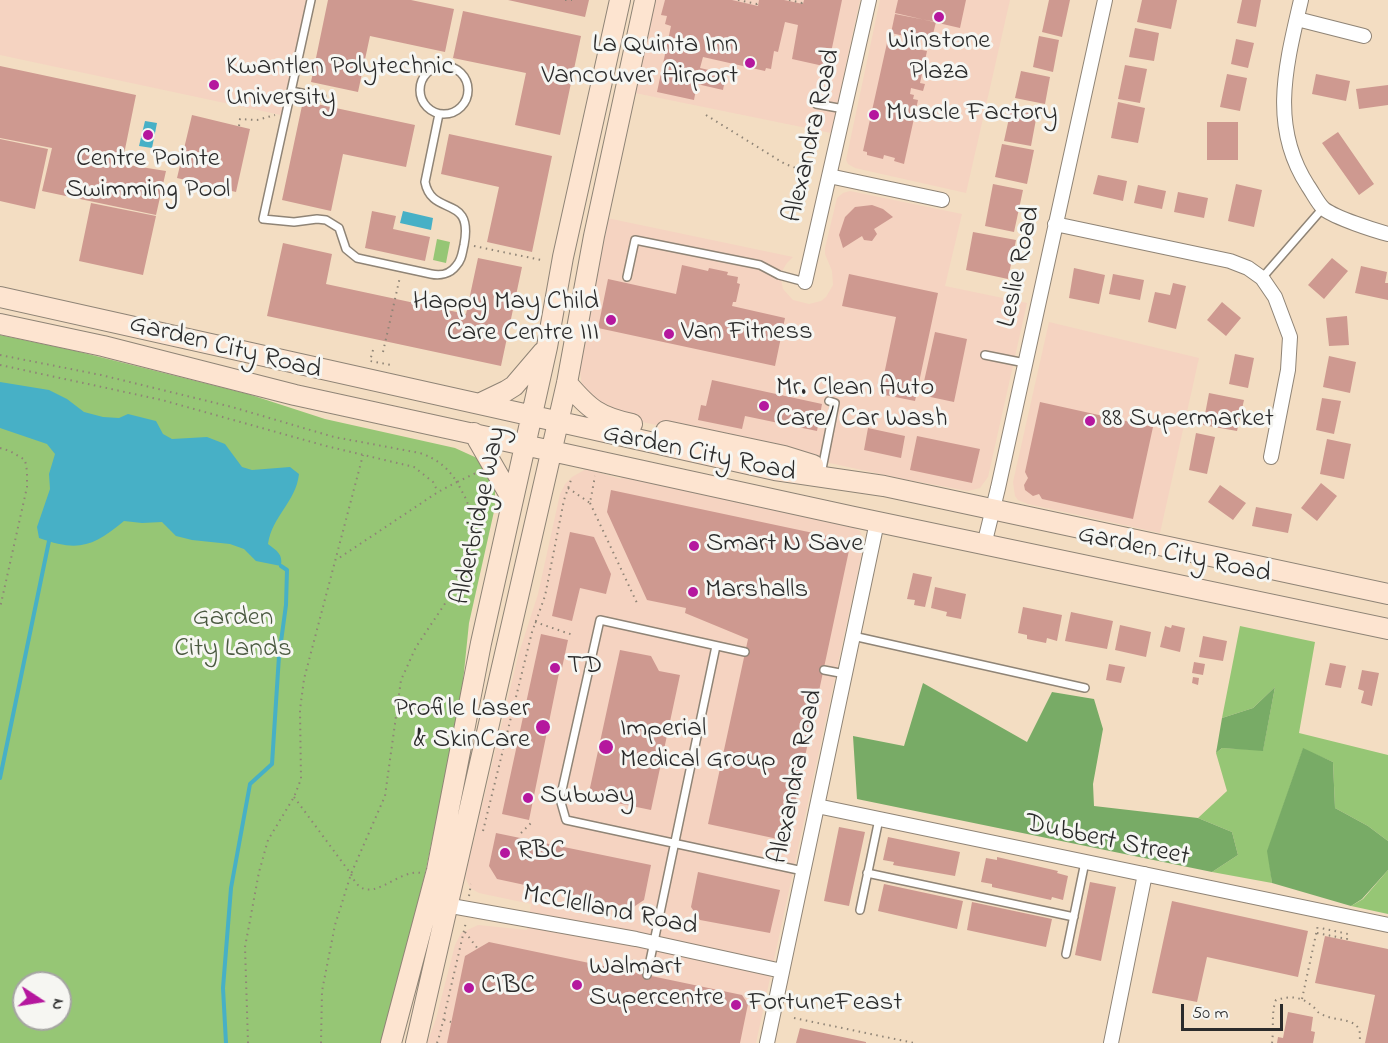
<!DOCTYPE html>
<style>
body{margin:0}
#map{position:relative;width:1388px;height:1043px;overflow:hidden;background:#f3ddc2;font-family:"Indie Flower",sans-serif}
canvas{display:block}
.north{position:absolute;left:12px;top:971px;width:60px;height:60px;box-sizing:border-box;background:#f6f6f2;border:2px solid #a5a5a2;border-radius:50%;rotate:102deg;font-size:16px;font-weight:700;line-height:24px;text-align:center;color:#2b2b2b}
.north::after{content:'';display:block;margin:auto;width:21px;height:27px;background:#b5179e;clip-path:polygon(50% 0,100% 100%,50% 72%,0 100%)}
.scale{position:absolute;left:1181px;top:1004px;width:102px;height:27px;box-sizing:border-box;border:3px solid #2b2b2b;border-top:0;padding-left:8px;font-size:18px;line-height:21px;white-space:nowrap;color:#2b2b2b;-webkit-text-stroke:4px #f6f6f2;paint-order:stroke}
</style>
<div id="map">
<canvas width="1388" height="1043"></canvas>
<div class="north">N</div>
<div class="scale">50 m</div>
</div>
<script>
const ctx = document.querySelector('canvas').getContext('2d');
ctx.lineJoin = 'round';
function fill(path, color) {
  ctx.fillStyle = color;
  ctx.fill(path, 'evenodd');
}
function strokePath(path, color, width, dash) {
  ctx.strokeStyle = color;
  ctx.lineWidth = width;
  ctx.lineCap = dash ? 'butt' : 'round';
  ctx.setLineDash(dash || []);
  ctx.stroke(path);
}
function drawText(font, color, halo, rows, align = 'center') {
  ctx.font = font + ' "Indie Flower",sans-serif';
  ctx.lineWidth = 6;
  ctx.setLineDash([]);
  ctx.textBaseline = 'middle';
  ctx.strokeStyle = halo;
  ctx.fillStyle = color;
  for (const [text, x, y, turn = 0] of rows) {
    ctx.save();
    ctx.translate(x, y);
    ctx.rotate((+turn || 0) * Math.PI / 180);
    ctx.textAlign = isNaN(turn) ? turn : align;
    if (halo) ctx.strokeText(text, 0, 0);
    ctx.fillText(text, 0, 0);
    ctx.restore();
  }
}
const built = new Path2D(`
 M0,0H307L281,115L0,55Z
 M655,0H860L831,133L635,93Z
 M880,0H1010L966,193L855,168L848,164L846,160Z
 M850,191L962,214L945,286L1027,303L988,477L980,488L968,491L903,479L615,416L606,411L582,387L579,363L607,218L793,257L787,263L782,271L781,279L783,289L793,300L809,304L821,301L826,297L833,285L832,271L825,254V248L837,198L843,193Z
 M1049,322L1199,358L1160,533L1028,504L1018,500L1015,496L1013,482Z
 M586,469L621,479L622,475L851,526L860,531L862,537L864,544L756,1043H427L436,1019L455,945L461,933L478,925L527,930L531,904L479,893L470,888L465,877L518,656L538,594L560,494L565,484L572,477Z`);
const green = new Path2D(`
 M437,239L450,242L446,263L433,260Z
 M0,335L76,351L248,394L325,419L455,448L477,458L495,486V507L469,623L461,701L425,874L382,1043H0ZM24,983H60V1019H24Z
 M1240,626L1315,642L1299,733L1388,755V841L1368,826L1335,808L1333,762L1303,749L1268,850L1272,883L1212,872L1238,855L1232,832L1198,818L1227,791L1216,753L1222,748L1263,750L1275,687L1253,708L1222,718Z
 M1388,870V914L1351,906L1363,899Z`);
const forest = new Path2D(`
 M923,683L1027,742L1052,692L1094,699L1103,729L1093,784L1094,806L1198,818L1232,832L1238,855L1212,872L857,799L853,736L904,746Z
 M1275,687L1263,751L1222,748L1216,753L1222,718L1253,708Z
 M1303,748L1333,762L1335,808L1368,826L1388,841V870L1362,899L1351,906L1272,883L1267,851Z`);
const water = new Path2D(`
 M145,121L157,123L152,148L139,146Z
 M403,211L433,218L431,230L400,223Z
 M0,382L49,390L67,399L84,412L103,417L119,418L128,414L156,421L163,434L172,439L207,437L225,444L242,467L252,470L290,467L299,474C296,502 272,516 268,544C277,551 283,554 281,566L256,561L244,549L230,544L192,540L176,536L162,522L142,523L124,521C93,547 78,552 39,538L37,527L50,489L49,474L55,454L47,444L0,428Z`);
const stream = new Path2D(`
 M0,778L49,541
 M226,1043L223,988L231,888L250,784L272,764L279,656L286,605L287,570L281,566`);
const building = new Path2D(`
 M328,0H411L454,9L445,52L370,36L358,92L311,82Z
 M508,0H589L585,17Z
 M665,0H732L758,6L759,0H784L803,4L804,0H842L828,67L792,59L798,25L785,22L778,52L774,51L771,69L766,68L765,71L703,57L700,68L726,74L723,90L697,84L694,100L657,92L671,26L665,24L667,16L661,15Z
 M898,0H966L960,28L895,13Z
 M1049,0H1070L1062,37L1042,32Z
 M1142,0H1177L1171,29L1137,22Z
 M1242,0H1261L1256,27L1237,23Z
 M463,11L581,36L560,135L515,125L526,73L453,58Z
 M895,14L936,22L931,42L891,33Z
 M1135,28L1159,33L1154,61L1129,57Z
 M1039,36L1059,40L1053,72L1033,67Z
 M1236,39L1254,43L1248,68L1231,64Z
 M887,43L927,51L920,83L925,84L923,91L911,88L910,94L914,95L913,99L918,100L904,164L894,161L895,158L884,155L883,159L867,155V152L863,151Z
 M1125,65L1147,69L1140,103L1118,99Z
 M0,66L136,95L122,164L166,171L156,215L42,191L52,148L0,138Z
 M1021,71L1050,77L1045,104L1015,98Z
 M1227,74L1247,78L1240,111L1220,107Z
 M1316,74L1350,81L1346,101L1312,94Z
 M1388,85V105L1359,109L1356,89Z
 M303,101L415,125L406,167L343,154L331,211L282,200Z
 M1118,102L1145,108L1138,143L1111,138Z
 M1011,109L1037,114L1031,146L1004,141Z
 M192,115L250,129L236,192L177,178Z
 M1207,122H1238V160H1207Z
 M1338,132L1374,184L1359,195L1322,143Z
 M449,134L552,156L532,252L487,242L499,187L441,174Z
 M0,139L48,149L35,209L0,201Z
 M1002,144L1034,150L1027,184L995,177Z
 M1098,175L1127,181L1123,201L1093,194Z
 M993,184L1023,190L1014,232L985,226Z
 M1236,184L1262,190L1254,227L1228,221Z
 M1138,185L1166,191L1162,209L1134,203Z
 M1178,192L1208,198L1204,218L1174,212Z
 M91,203L156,216L143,275L79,261Z
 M872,205L883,209L893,217L874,229L877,234L872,241L864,240L862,236L843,248L839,235L845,217L855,207Z
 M372,211L396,216L393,229L430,237L425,261L365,248Z
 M973,232L1016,240L1008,279L966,270Z
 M283,243L332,254L326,284L466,314L478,258L522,267L501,366L267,316Z
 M1332,258L1348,271L1324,299L1308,285Z
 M682,265L708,271L709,268L728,272L727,275L738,277L737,283L740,284L736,302H733L732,306L785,318L775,366L598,328L608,279L676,294Z
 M1361,266L1387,272L1385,283H1388V300L1355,293Z
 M1074,268L1105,275L1099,304L1069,298Z
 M849,274L938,293L915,401L880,394L896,317L842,306Z
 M1113,274L1144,280L1140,300L1109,294Z
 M1173,283L1186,286L1176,329L1148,322L1155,292L1170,295Z
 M1222,302L1241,318L1226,336L1207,320Z
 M1347,316L1349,345L1329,346L1326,318Z
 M935,332L967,339L954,402L921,395Z
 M1235,354L1254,358L1248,388L1229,384Z
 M1329,356L1356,362L1350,393L1323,387Z
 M712,380L822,404L817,431L745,416L742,429L698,420L701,405L706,406Z
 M1209,393L1244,400L1237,431L1203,425Z
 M1322,398L1341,401L1334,434L1316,430Z
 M1040,402L1153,427L1133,519L1042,499L1039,494L1033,496L1025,490L1024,485L1028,478L1025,472Z
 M868,428L905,436L901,458L864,450Z
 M1196,433L1215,437L1207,474L1189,470Z
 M917,436L980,449L972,483L910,470Z
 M1327,439L1351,444L1344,479L1320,474Z
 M1321,483L1337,496L1317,521L1301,508Z
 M1220,485L1246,503L1233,520L1208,502Z
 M611,490L851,541L787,841L708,824L748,639L685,613L686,608L647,600L607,512Z
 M1256,507L1292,514L1288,533L1252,526Z
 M570,532L594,537L611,574L606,594L580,588L572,621L552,616Z
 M913,573L932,577L925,607L914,605L915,600L907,599Z
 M935,587L966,594L961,619L946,616L947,612L931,608Z
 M1023,607L1062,615L1057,641L1047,638L1046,643L1027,639V635L1018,633Z
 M1071,612L1113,621L1107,649L1065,641Z
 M1120,625L1151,632L1146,657L1115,650Z
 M1172,625L1185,628L1180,652L1160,647L1165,626L1171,628Z
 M541,634L568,640L562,668H560L529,820L502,814Z
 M1203,636L1227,641L1223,661L1199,657Z
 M620,650L651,656L659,671L680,675L651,810L588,797Z
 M1194,662L1205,664L1203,675L1192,673Z
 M1330,663L1346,666L1341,688L1325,685Z
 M1109,664L1125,667L1121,683L1106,680Z
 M1362,670L1379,673L1372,706L1361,703L1364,691L1358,689Z
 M1193,677L1199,678L1198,685L1192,683Z
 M839,827L865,832L849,906L824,901Z
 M496,833L651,865L644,900L632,908L497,879L489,866Z
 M888,837L960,852L955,876L893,865L894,862L883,860Z
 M997,857L1058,871L1057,873L1068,876L1063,900L1052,897L1051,900L992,887V884L981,882L986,858L997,860Z
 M698,872L780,890L770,933L700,920L691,907Z
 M1090,882L1116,887L1101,961L1075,955Z
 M884,884L963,901L957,929L878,911Z
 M1172,901L1308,931L1298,977L1207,957L1197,1002L1152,993Z
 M972,902L1052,919L1046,947L967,930Z
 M1325,936L1388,949V1043H1365L1375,995L1315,983Z
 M489,942L742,995L748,1004L740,1043H447L465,956Z
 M1288,1012L1313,1017L1311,1031L1315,1032L1313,1043H1277L1278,1037L1283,1038Z
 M800,1028L866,1042V1043H796Z`);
const path = new Path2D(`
 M565,0H572
 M738,0L757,4L758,0
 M789,0L802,3V0
 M706,115L785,164L815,175
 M239,126L240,119L257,120L275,115
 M474,246L541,260
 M373,350L370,361L391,365
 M383,352L400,277
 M0,355L101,375L232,407L334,437L420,453C437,459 447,467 457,482L478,472
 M0,365L162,400L326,446L414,467L433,482L438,492
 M0,448L10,451L25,460L27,471V487L0,608
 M568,488L590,503L595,476
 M590,503L637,603
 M535,622L573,635
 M294,797L351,874C367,912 396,868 421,873
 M483,831L532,632L545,596L564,500L572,477
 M521,833L533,821
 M469,896L471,884
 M465,932L478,949
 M1317,933L1347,939L1348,934L1321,928L1322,926
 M632,960L637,971
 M1302,999L1318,925
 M794,1018L914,1043
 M444,1020L451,1022
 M248,1043L245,947L259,872L268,840L294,797L301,779L300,710L304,679L363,455
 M321,1043L322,991L335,925L351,874L385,796L401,680L416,647L446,602L472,543L473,518L466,499L457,482L438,492L336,560
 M437,1043L440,1034L466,922
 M1272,1043C1274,1029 1271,1012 1276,1000C1289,996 1300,996 1311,1005C1315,1007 1316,1012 1321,1014C1336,1023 1366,1015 1359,1043`);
const lane = new Path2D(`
 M311,0L263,219L294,222L317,219L326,220L339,228L346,249L357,258L431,274C440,276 450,274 456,266C462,260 462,253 464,245C474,193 432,218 425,182L439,114
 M420 90a24 24 0 1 1 48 0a24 24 0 1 1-48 0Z
 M291,91L322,97
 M816,104L844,109
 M627,277L635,240L760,265L779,275L805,282
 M1262,278L1323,208
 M985,355L1025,363
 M821,474L835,403L829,401
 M853,636L1085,688
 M745,652L600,620L560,799L566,820L803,871
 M824,670L845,674
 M867,873L1074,917
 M860,910L879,819
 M1066,954L1085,862
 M647,975L716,646`);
const street = new Path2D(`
 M1301,0C1286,65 1269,126 1308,186C1313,193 1318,204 1324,209C1336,218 1373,230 1388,234
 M1297,19L1364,36
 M829,176L942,200
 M1055,224L1230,261L1248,268L1262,278L1275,297L1290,337L1288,370L1271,457
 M805,282L869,0
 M984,545L998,488L1105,0
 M817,806L1388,925
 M440,904L636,939L782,971
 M767,1043L877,522
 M1111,1043L1145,874`);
const secondary = new Path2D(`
 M0,297L775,470L884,486L1388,594
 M0,324L103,346L295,395L854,517L1388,629
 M567,383C589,409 599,417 632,424
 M481,403L506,391L514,386L543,352
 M666,431L784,456L813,465
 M474,433L512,499
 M391,1043L437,870L481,643L547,347L563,257L620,0
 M416,1043L567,383L594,236L645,0`);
const markers = [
 [939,17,6,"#b5179e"],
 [750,63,6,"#b5179e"],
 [214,85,6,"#b5179e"],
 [874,115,6,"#b5179e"],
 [148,135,6,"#b5179e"],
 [611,320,6,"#b5179e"],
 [669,334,6,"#b5179e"],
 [764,406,6,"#b5179e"],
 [1090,421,6,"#b5179e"],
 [694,546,6,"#b5179e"],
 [693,592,6,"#b5179e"],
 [555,668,6,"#b5179e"],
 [543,727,8,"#b5179e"],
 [606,747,8,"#b5179e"],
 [528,798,6,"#b5179e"],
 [505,853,6,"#b5179e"],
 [577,985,6,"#b5179e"],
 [469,988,6,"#b5179e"],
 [736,1005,6,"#b5179e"]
];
const poiNames = [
 ["Winstone",939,43,"center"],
 ["Plaza",939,74,"center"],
 ["La Quinta Inn",738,47,"right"],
 ["Vancouver Airport",738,78,"right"],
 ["Kwantlen Polytechnic",226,69],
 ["University",226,100],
 ["Muscle Factory",886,115],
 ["Centre Pointe",148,161,"center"],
 ["Swimming Pool",148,192,"center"],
 ["Happy May Child",599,304,"right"],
 ["Care Centre III",599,335,"right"],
 ["Van Fitness",681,334],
 ["Mr. Clean Auto",776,390],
 ["Care/ Car Wash",776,421],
 ["88 Supermarket",1102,421],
 ["Smart N Save",706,546],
 ["Marshalls",705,592],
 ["TD",567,668],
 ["Profile Laser",530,711,"right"],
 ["& SkinCare",530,742,"right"],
 ["Imperial",620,731],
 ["Medical Group",620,762],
 ["Subway",540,798],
 ["RBC",517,853],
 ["Walmart",589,969],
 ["Supercentre",589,1000],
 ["CIBC",481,988],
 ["FortuneFeast",748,1005]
];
const streetNames = [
 ["Alexandra Road",814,136,-77],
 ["Leslie Road",1021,267,-78],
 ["Garden City Road",225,349,14],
 ["Garden City Road",699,455,12],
 ["Alderbridge Way",481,516,-78],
 ["Garden City Road",1174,556,12],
 ["Alexandra Road",798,777,-78],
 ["Dubbert Street",1107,842,12],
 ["McClelland Road",610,912,11]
];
const parkNames = [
 ["Garden",233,620],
 ["City Lands",233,651]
];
fill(built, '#f5d3c1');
fill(green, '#96c675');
fill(forest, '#78ab66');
fill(water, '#47b0c6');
strokePath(stream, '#47b0c6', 4);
fill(building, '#ce9990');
strokePath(lane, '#8f8476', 10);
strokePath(street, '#8f8476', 16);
strokePath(secondary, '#8f8476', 22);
strokePath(path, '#8f8476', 2, [1.5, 4.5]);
strokePath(lane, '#fff', 7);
strokePath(street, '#fff', 14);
strokePath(secondary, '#fde4d0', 20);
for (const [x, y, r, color] of markers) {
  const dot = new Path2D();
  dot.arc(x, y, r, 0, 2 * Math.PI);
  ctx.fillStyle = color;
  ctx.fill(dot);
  strokePath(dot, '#f6f6f2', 2);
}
drawText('27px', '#2b2b2b', '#f6f6f2', poiNames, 'left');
drawText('27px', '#2b2b2b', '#f6f6f2', streetNames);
drawText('27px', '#4b5a41', '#f6f6f2', parkNames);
</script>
